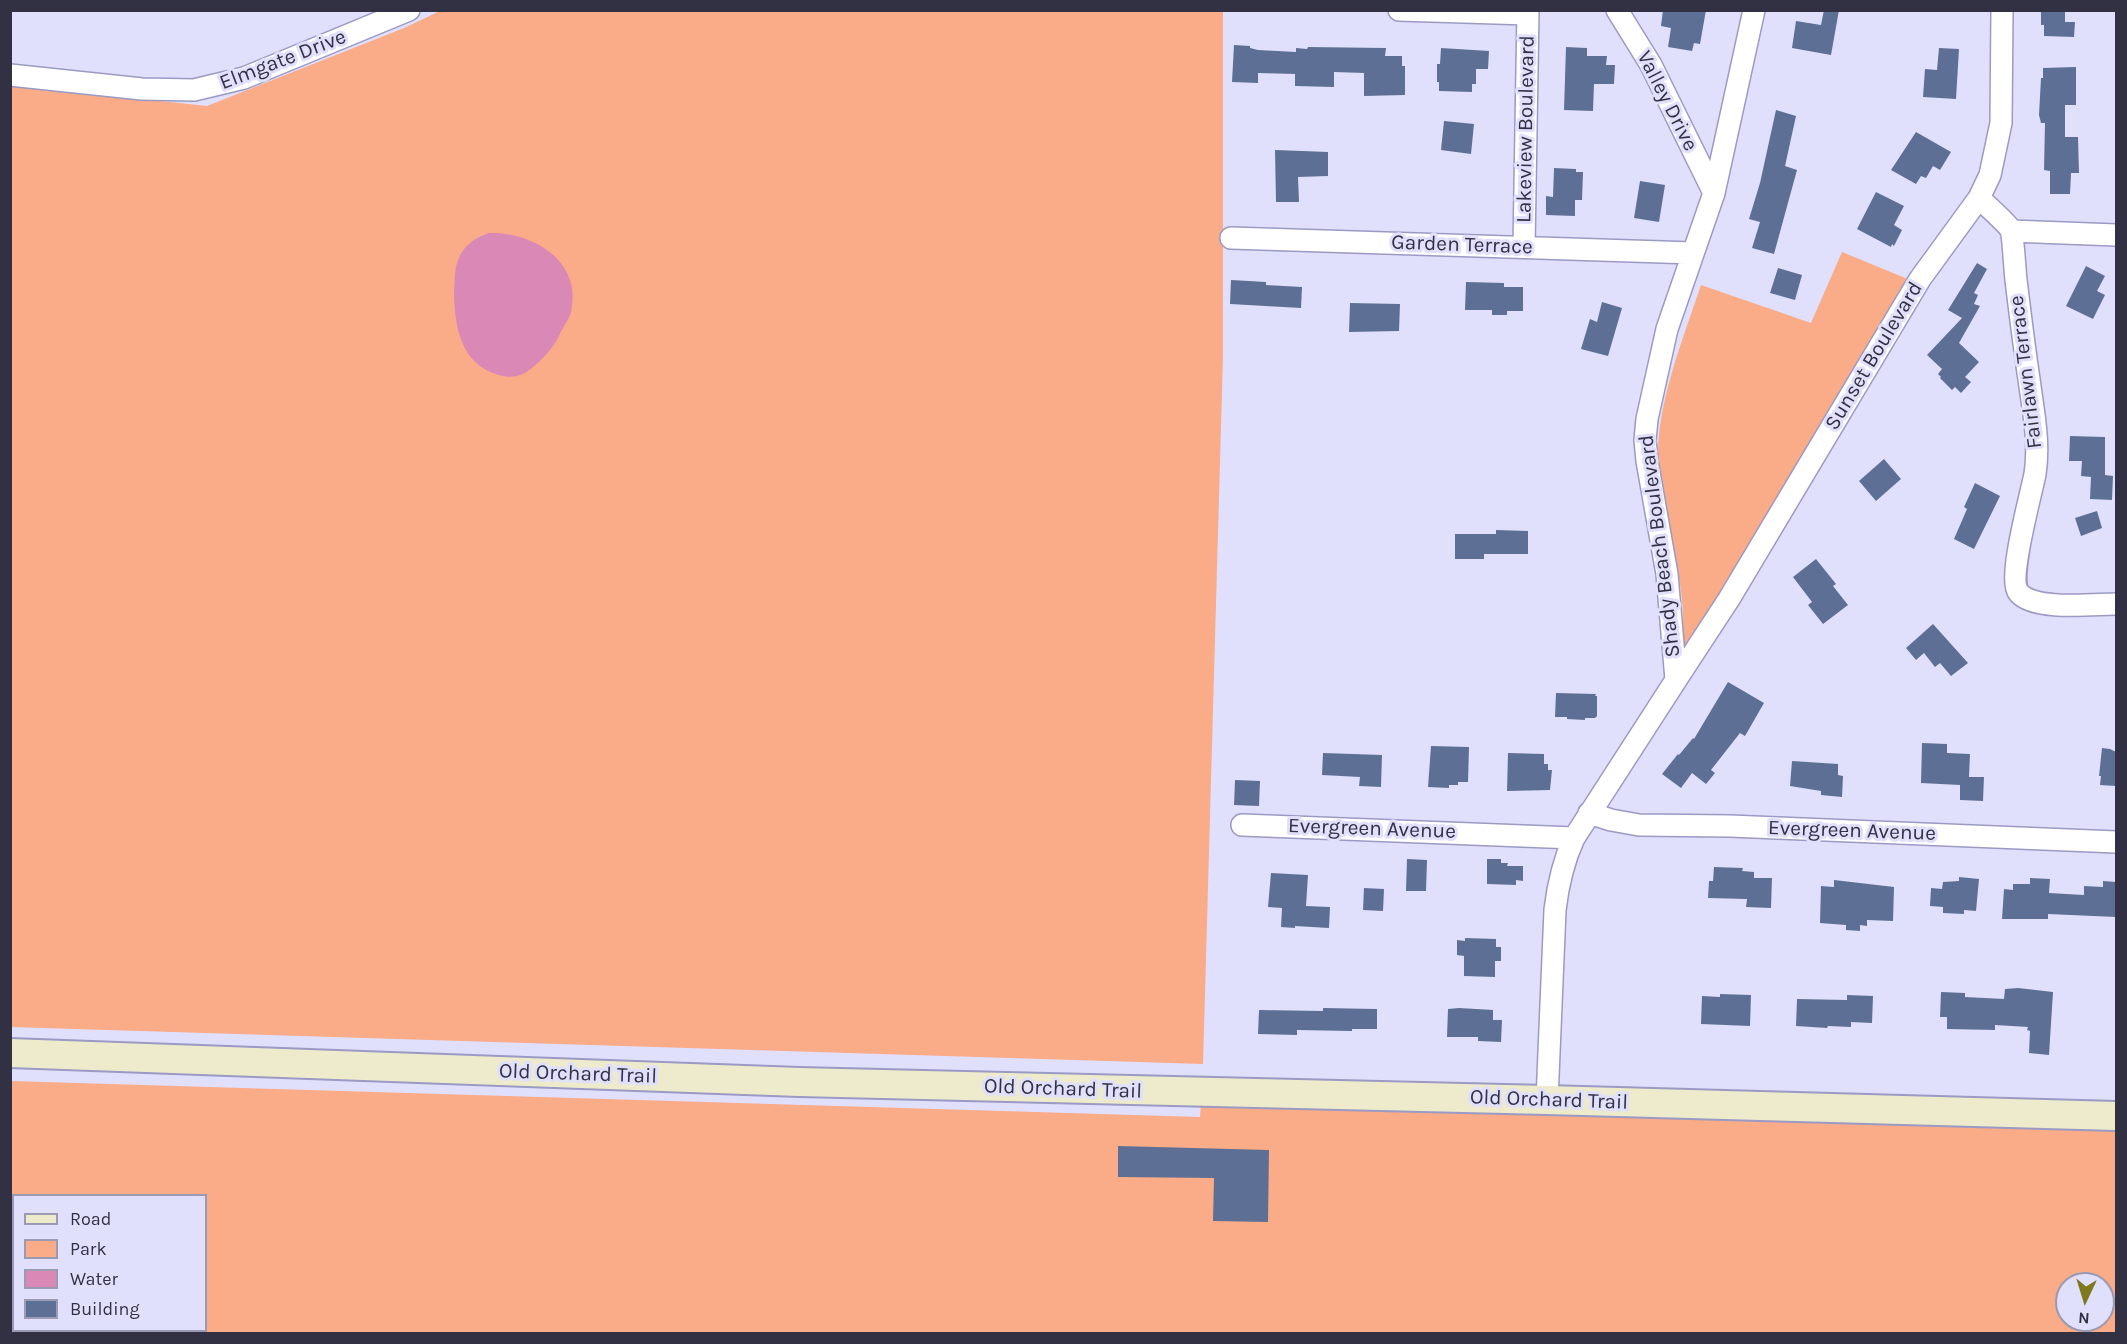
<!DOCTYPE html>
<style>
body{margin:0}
#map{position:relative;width:2127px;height:1344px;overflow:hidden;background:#e0e0fc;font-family:Karla,sans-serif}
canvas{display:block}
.frame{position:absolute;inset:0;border:12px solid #323143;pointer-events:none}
.legend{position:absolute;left:12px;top:1194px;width:195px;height:138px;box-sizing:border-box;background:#e0e0fc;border:2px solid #9a9ab2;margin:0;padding:8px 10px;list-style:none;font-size:18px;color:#323143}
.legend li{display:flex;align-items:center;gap:12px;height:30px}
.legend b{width:30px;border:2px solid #9a9ab2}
.north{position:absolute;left:2055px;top:1272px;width:60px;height:60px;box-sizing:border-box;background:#e0e0fc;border:2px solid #9a9ab2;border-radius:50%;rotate:184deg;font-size:16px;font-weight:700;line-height:24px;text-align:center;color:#323143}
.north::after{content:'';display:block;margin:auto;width:21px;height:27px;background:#7f791e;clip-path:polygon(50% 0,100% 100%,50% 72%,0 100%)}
</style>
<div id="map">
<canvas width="2127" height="1344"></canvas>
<div class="frame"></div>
<ul class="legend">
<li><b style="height:8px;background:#edebcc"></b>Road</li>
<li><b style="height:16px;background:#faab87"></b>Park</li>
<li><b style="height:16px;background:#da88b6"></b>Water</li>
<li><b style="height:16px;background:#5e6f95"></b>Building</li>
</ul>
<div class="north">N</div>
</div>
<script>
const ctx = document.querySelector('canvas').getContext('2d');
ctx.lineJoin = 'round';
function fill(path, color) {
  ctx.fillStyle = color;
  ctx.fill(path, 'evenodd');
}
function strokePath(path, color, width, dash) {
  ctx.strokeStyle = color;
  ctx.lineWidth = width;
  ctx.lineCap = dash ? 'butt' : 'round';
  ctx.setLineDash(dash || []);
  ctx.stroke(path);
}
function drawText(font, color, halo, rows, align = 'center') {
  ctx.font = font + ' Karla,sans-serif';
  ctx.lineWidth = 6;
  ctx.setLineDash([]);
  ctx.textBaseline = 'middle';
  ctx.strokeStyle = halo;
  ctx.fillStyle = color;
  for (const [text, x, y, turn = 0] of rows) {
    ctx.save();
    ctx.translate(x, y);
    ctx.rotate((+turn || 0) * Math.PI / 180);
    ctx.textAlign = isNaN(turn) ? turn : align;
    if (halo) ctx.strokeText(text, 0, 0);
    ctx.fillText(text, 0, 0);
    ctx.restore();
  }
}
const green = new Path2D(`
 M440,11H1223V356L1203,1064L11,1027V85L207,106L404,28Z
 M1842,252L1910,280L1693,647L1681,643C1681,634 1683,624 1683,615C1682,564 1660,514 1658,462C1656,405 1683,339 1701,285L1811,323Z
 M11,1081L1200,1117L1202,1090L2116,1129V1333L11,1334ZM14,1196H206V1330H14ZM2067,1284H2103V1320H2067Z`);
const water = new Path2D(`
 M489,233C533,232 583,261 571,312C569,320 562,328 559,336C553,348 543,359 532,368C522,376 512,379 499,375C460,365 454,324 454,290C455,280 454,268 459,258C464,245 476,237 489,233Z`);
const building = new Path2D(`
 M1663,10H1706L1700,44L1694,43L1692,51L1668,47L1671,28L1661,26Z
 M1824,10H1839L1831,55L1792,48L1796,21L1821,25Z
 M2041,10H2065V22H2075L2074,37L2044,36V25H2041Z
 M1234,45L1250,46V48L1258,50L1296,52V48L1307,49L1308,47L1386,48L1385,56H1402V66H1405V95L1364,96V73L1334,72V87L1295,86V74L1258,73V83L1232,82Z
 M1566,47L1587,48V56H1607L1606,65H1615L1614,84H1594L1593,111L1564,110Z
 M1441,48L1489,51L1488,69H1476V84H1472V92L1439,91V82H1437V64H1440Z
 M1939,48L1959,49L1956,99L1923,97L1925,69L1937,70Z
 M2076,67V105H2065V137H2078L2079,173H2071L2070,194H2050V171L2044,170L2045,123H2041L2039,115L2041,78H2043V68Z
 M1776,110L1796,116L1785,166L1797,170L1774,254L1752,248L1760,222L1749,219L1760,183Z
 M1444,121L1474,124L1471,154L1441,150Z
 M1916,132L1951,152L1940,170L1933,166L1926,178L1921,176L1916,184L1891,170Z
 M1275,150L1328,152V176L1298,177L1299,202H1276Z
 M1554,168L1576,169V172H1583L1582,200H1575V216L1546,215V196L1553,197Z
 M1640,181L1665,185L1659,222L1634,218Z
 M1876,192L1904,206L1894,225L1902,230L1894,246L1892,244L1891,247L1857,229Z
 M1977,263L1987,269L1974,293L1978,295L1974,304L1980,306L1959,343L1979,362L1965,377L1971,382L1961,393L1955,387L1952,390L1940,378L1941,377L1938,374L1942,369L1927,355L1962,318L1948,310Z
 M2086,266L2105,276L2097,291L2105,295L2093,319L2066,306Z
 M1778,268L1802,275L1795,300L1770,293Z
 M1231,280L1266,282V285L1302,287L1301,308L1230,304Z
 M1466,282L1504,283V287H1523V311H1507V315H1492V310H1465Z
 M1602,302L1622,308L1608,356L1581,349L1590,319L1597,322Z
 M1350,303L1400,304L1399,331L1349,332Z
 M2070,436L2105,437V475L2113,476L2112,500L2090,499L2091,477L2081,476L2082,461H2069Z
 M1884,459L1901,479L1876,501L1859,481Z
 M1975,483L2000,496L1974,549L1954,539L1967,509L1964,507Z
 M2097,511L2102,528L2081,536L2075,518Z
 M1496,530L1528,531V554H1484V559H1455V534H1496Z
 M1816,559L1836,584L1833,586L1848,605L1823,624L1808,605L1812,602L1793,577Z
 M1933,624L1968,663L1951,676L1940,663L1935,667L1924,653L1916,660L1906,648Z
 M1728,682L1764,703L1745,736L1740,733L1711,770L1715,773L1706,784L1692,773L1681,788L1662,774L1678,754L1679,755L1693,738L1694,739Z
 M1556,693L1596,694L1595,696H1597V716L1595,718H1585V720L1567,719V717H1555Z
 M1922,743L1947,744V753L1970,754L1969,777H1984L1983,801L1960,800V785L1921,783Z
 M1431,746L1469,747L1468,782H1458V785H1449V788L1428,787Z
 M2102,748L2110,749L2116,752V786L2100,785L2101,776H2099Z
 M1323,753L1382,755L1381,787L1359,786L1360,777L1322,775Z
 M1508,753L1544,754V764H1548V770H1552L1550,790L1507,791Z
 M1792,761L1838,764V775L1843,776L1842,797L1821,795V791L1790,786Z
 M1235,780L1260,781L1259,806L1234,805Z
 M1407,859L1427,860L1426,891H1406Z
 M1487,859H1501V863H1508L1507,866H1523V881L1516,880V885L1487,884Z
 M1714,867L1743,868L1742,871L1754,872V878H1772L1771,908L1746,907L1747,899L1708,898L1709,881H1713Z
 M1271,873L1308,875L1306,906L1330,907L1329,928L1295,926V928L1281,927L1282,908L1268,907Z
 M1959,877L1979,879L1976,911L1964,910V914L1943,913V907L1930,906L1931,888L1942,889L1943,882L1959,881Z
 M2030,878L2050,879L2049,893L2084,895V886L2103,887V881L2116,882V917L2048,914V919H2002L2004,889L2013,890V884H2030Z
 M1834,880L1894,887L1893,921L1867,920V926L1860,925V931L1846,930V925L1820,923L1821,886L1834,887Z
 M1364,888L1384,889L1383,911L1363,910Z
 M1465,938L1496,939V947H1501V961H1495V977L1464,976V956L1457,955V940L1465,941Z
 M2018,988L2053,992L2049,1055L2029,1053L2030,1031L2027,1030L2028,1027L1995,1025V1030L1947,1029V1017H1940L1941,992L1965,993V997L2004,999L2005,989Z
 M1720,994L1751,995L1750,1026L1701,1024L1702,996L1720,997Z
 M1847,995L1873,996L1872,1023L1851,1022V1027L1828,1026L1827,1028L1796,1026L1797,999L1847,1000Z
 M1323,1008L1377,1009V1029H1352V1031L1297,1030V1035L1258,1034L1259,1010L1323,1011Z
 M1459,1008L1493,1010V1020H1502L1501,1042L1478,1041V1037H1447L1448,1009Z
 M1118,1146L1269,1150L1268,1222L1213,1221L1214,1178L1118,1177Z`);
const street = new Path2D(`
 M1399,10L1528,14
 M1617,10L1651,65L1714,193
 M10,75L142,89L194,90L244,78L409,10
 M1979,198C1986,205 2007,223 2011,230C2013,235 2015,272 2016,280C2020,313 2024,346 2029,379C2033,410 2040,442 2035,474C2031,495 2007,580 2019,593C2035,611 2093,604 2116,604
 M2011,231L2116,235
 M1231,238L1693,253
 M1524,247L1528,10
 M1676,680L1729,599L1920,279L1979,198L1990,175L2001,123L2002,10
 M1589,813L1611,820L1639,825L1730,826L2116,842
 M1242,825L1574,838
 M1547,1100L1555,910C1558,884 1563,862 1574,838L1676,680L1667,574L1647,461L1645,440L1647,419L1667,329L1714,193L1754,10`);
const secondary = new Path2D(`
 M10,1053L799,1082L1547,1100L2116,1116`);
const streetNames = [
 ["Elmgate Drive",283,60,-21],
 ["Valley Drive",1667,101,63],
 ["Lakeview Boulevard",1526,129,-89],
 ["Garden Terrace",1462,245,2],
 ["Sunset Boulevard",1874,356,-59],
 ["Fairlawn Terrace",2026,372,-97],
 ["Shady Beach Boulevard",1660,546,-97],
 ["Evergreen Avenue",1372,829,2],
 ["Evergreen Avenue",1852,831,2],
 ["Old Orchard Trail",578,1074,2],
 ["Old Orchard Trail",1063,1089,2],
 ["Old Orchard Trail",1549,1100,2]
];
fill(green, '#faab87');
fill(water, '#da88b6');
fill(building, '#5e6f95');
strokePath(street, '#9a9ac4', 24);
strokePath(secondary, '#9a9ac4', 32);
strokePath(street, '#fff', 21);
strokePath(secondary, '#edebcc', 28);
drawText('21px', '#323143', '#e0e0fc', streetNames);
</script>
